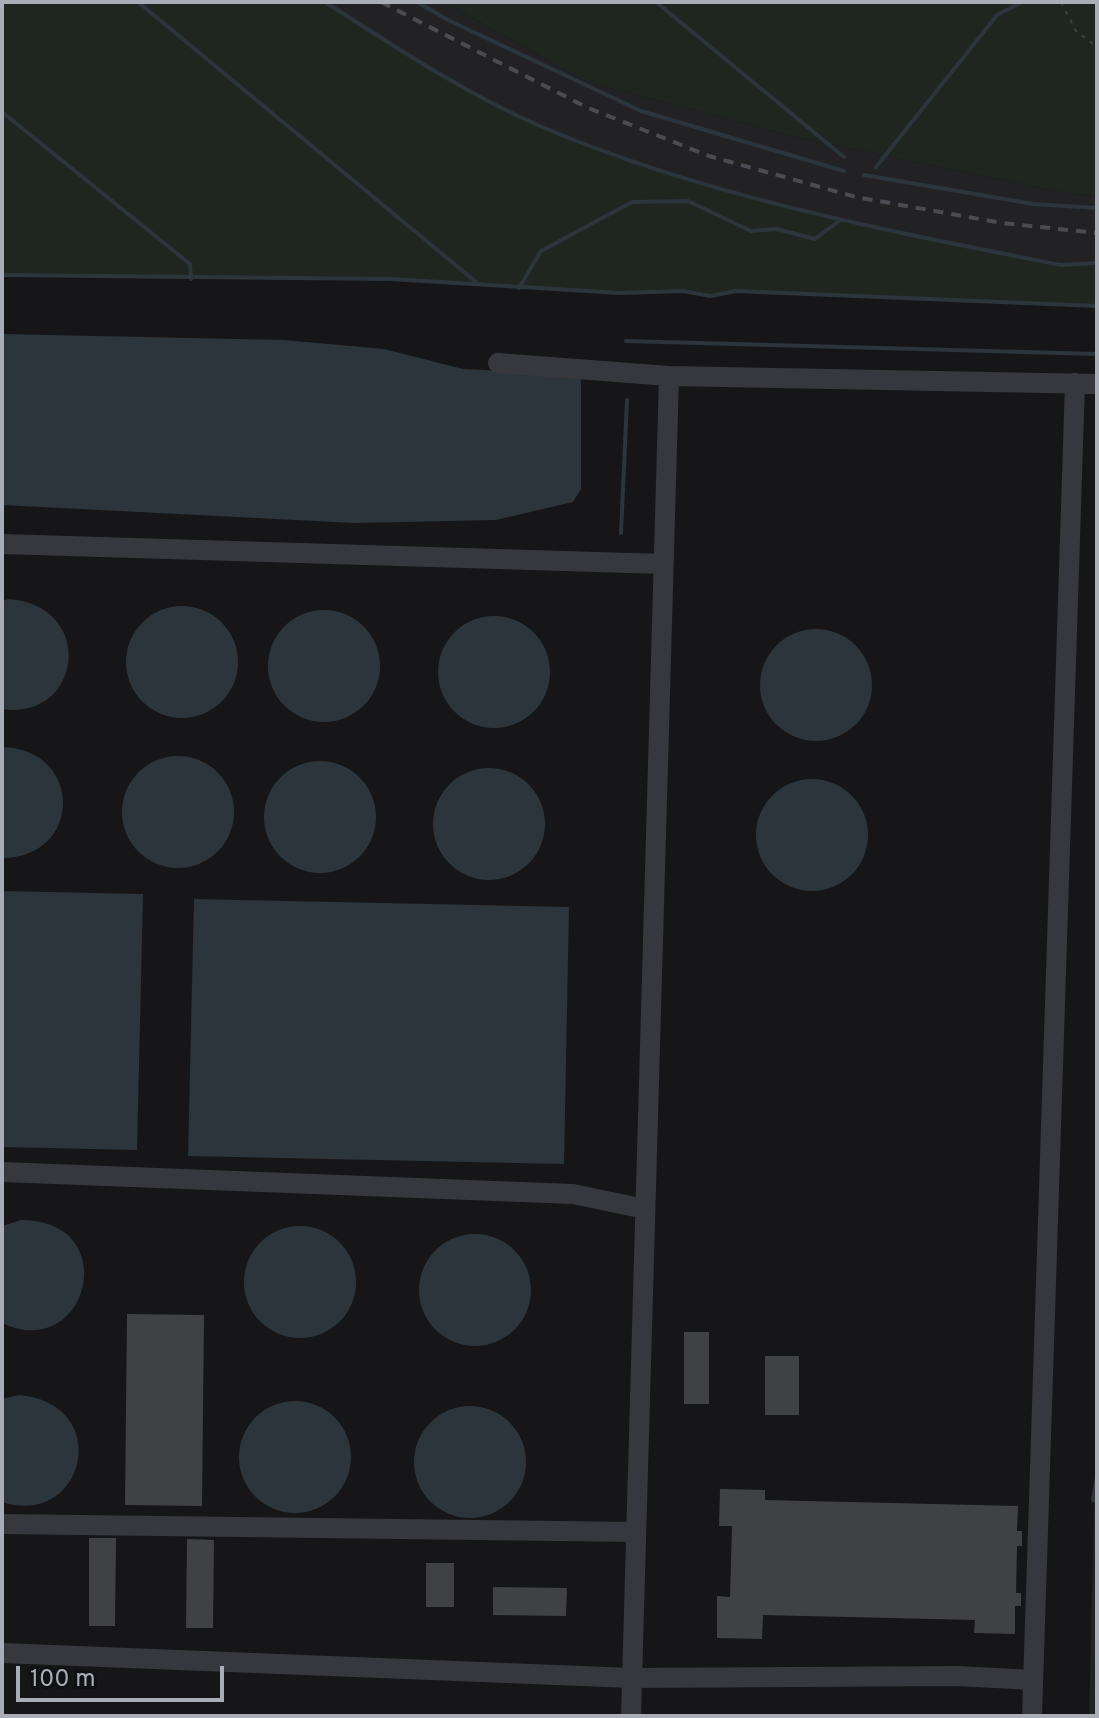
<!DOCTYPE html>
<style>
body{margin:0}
#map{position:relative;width:1099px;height:1718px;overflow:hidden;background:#161618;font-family:Overpass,sans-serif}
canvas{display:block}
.frame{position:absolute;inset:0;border:4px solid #a8adb8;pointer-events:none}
.scale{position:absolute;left:16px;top:1666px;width:208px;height:36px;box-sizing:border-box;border:4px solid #a8adb8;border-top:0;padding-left:10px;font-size:24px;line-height:28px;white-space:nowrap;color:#a8adb8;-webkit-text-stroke:6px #111113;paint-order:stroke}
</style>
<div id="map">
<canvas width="1099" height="1718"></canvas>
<div class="frame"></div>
<div class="scale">100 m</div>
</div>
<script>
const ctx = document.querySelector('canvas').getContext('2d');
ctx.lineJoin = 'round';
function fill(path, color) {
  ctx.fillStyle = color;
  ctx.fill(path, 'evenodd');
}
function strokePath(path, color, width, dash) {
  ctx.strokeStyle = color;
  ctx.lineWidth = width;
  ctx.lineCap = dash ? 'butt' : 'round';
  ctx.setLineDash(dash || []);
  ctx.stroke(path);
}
const built = new Path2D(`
 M325,2H444L585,81L796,137L1065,193L1097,196V263L1061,265L839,221L671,175L539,125L431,69Z`);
const green = new Path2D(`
 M2,2H325L431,69L539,125L671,175L839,221L1061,265L1097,263V306L736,291L710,296L683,291L620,293L391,279L2,275Z
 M444,2H1097V196L1065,193L796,137L585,81Z
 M1097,1389V1716H1089Z`);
const water = new Path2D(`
 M2,334L284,340L384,349L463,369L570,374L581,378V489L573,502L496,520L354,523L2,505Z
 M9,599C97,606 82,721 2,709V601Z
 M126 662a56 56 0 1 1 112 0a56 56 0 1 1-112 0Z
 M268 666a56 56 0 1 1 112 0a56 56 0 1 1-112 0Z
 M438 672a56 56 0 1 1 112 0a56 56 0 1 1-112 0Z
 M760 685a56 56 0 1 1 112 0a56 56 0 1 1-112 0Z
 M2,747C84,749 83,858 2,858Z
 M122 812a56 56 0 1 1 112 0a56 56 0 1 1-112 0Z
 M264 817a56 56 0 1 1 112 0a56 56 0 1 1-112 0Z
 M433 824a56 56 0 1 1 112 0a56 56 0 1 1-112 0Z
 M756 835a56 56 0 1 1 112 0a56 56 0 1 1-112 0Z
 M2,891L143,894L137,1150L2,1147Z
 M194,899L569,907L564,1164L188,1156Z
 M21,1220C125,1220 88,1364 2,1323V1226Z
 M244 1282a56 56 0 1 1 112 0a56 56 0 1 1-112 0Z
 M419 1290a56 56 0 1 1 112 0a56 56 0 1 1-112 0Z
 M19,1395C115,1404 85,1529 2,1502V1399Z
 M239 1457a56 56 0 1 1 112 0a56 56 0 1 1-112 0Z
 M414 1462a56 56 0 1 1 112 0a56 56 0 1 1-112 0Z`);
const stream = new Path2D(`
 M138,2L476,282
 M325,2C394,46 464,93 540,126C706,197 884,230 1061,265L1097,263
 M417,2L448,20L641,111L844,171
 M656,2L844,157
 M2,112L190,264L191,279
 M876,167L997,15L1022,2
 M864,175L1033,204L1097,208
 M2,275L391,279L620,293L683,291L710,296L736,291L1097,306
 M519,288L541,251L632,202L688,201L751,231L777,229L815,239L839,221
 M626,341L1097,354
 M621,533L627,400
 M1097,1477L1093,1500L1097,1501`);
const building = new Path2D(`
 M127,1314L204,1315L202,1506L125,1505Z
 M684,1332H709V1404H684Z
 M765,1356H799V1415H765Z
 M720,1489L765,1490V1500L1018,1506L1017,1531H1022V1546H1017L1016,1593H1021V1606H1015V1634L974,1633L975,1620L763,1615L762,1639L717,1638V1596L730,1597L732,1526H719Z
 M89,1538H116L115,1626H89Z
 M187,1539L214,1540L213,1628H186Z
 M426,1563H454V1607H426Z
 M493,1587L567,1588L566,1616L493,1615Z`);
const path = new Path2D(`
 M1061,2L1076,31L1097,47`);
const minor = new Path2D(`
 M498,363L669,376L1097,384
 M2,544L663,564
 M2,1172L573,1194L645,1209
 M2,1524L636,1532
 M2,1653L632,1678L958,1676L1033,1680
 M631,1716L669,376
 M1032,1716L1075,383`);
const rail = new Path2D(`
 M381,2L586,107L709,156L856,197L1002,223L1097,233`);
fill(built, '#222225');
fill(green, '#1e261f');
fill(water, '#2c353c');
strokePath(stream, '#2c353c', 4);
fill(building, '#404145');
strokePath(path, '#3d3f44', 2, [4, 6]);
strokePath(minor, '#37383d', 20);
strokePath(rail, '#4a4c52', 4, [10, 8]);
</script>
